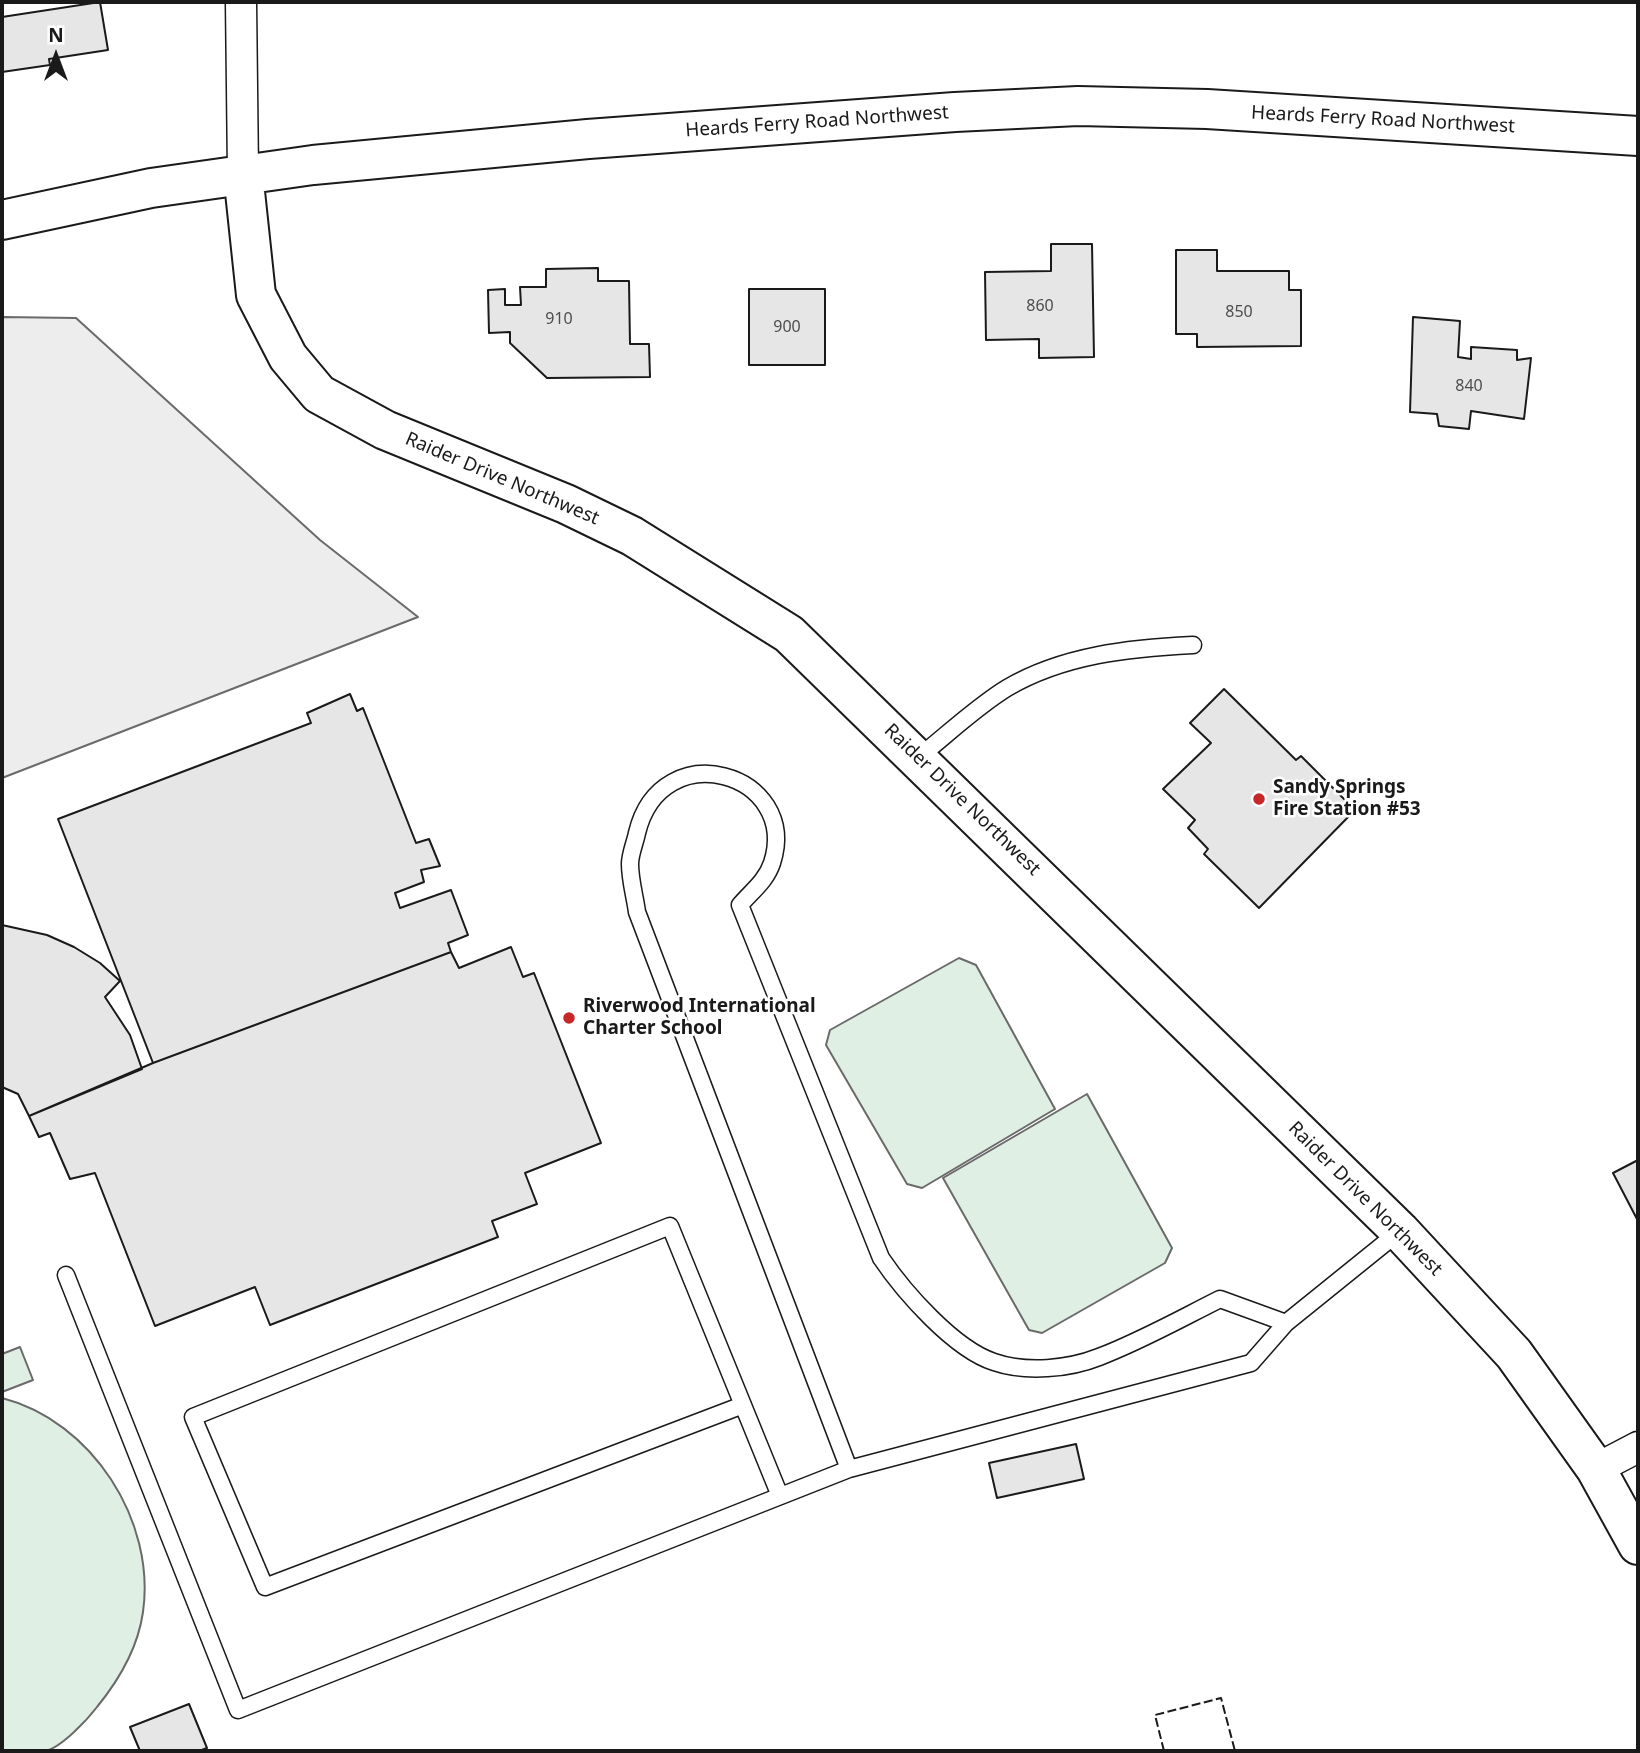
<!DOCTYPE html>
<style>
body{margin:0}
#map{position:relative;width:1640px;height:1753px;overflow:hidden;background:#fff;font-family:"Noto Sans",sans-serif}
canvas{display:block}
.frame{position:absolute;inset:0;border:4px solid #1a1a1a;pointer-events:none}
.north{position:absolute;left:21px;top:21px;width:70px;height:70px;-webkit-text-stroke:5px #fff;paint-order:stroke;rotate:0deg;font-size:19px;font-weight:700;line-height:28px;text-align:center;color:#1a1a1a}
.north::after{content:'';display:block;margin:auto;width:24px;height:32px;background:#1a1a1a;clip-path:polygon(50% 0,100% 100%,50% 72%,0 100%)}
</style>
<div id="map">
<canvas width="1640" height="1753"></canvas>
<div class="frame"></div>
<div class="north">N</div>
</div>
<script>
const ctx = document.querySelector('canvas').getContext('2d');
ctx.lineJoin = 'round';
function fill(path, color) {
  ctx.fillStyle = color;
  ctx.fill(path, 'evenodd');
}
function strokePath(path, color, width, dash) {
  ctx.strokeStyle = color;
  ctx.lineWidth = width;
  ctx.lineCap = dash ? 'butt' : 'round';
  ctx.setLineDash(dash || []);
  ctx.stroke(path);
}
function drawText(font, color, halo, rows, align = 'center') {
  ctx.font = font + ' "Noto Sans",sans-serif';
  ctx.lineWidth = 5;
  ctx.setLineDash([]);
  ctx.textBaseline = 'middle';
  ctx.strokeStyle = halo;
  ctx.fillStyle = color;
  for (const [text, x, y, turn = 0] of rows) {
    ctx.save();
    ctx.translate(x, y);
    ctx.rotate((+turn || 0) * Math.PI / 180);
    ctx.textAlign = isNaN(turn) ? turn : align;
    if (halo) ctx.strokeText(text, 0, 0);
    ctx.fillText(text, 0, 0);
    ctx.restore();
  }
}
const green = new Path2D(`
 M959,958L976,965L1055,1109L922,1188L907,1184L826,1045L830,1030Z
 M1087,1094L1172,1248L1165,1263L1042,1333L1029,1330L943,1178Z
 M20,1347L33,1380L2,1392V1354Z
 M2,1398C92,1421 156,1521 143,1612C138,1648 119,1680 97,1707C87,1720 61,1748 45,1751C32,1753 15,1751 2,1751Z`);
const parking = new Path2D(`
 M2,317L76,318L320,540L418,617L2,778Z`);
const building = new Path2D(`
 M100,2L108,50L49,59L50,65L2,72V17Z
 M1051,244H1092L1094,357L1039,358V339L986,340L985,272L1051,271Z
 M1176,250H1217V271H1289V290H1301V346L1197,347V334H1176Z
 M598,268V281H629L630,344H649L650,377L547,378L510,343V332L489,333L488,290L505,289V305H521L520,287H546V269Z
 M749,289H825V365H749Z
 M1413,317L1460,321L1458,357L1471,359V347L1517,350V360L1531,358L1524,419L1471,411L1469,429L1439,426L1437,414L1410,412Z
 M1224,689L1296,760L1301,756L1355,810L1259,908L1204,854L1208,849L1188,828L1195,820L1163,789L1211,743L1190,723Z
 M350,694L357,711L363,708L416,843L429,839L440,866L421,870L424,882L395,893L400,908L451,890L468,935L448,943L451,952L153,1063L58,819L311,723L307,713Z
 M2,925L47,935L74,947L100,963L120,981L105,997L130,1035L142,1069L29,1116L18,1094L2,1087Z
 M511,947L523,977L534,973L601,1143L525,1173L537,1204L492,1221L498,1237L270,1325L255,1287L155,1326L95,1173L70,1179L50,1133L39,1137L29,1116L153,1063L451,952L459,968Z
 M1638,1160V1221L1613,1173Z
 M1076,1444L1084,1479L997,1498L989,1463Z
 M189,1704L207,1748L199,1751H140L130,1727Z`);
const lane = new Path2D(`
 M919,757C948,734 976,707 1007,688C1063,655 1130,648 1193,645
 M66,1275L238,1710L849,1469
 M1286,1323L1220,1299C1180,1319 1141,1341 1099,1357C1069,1369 1026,1373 994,1362C954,1349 904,1292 881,1258L740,905C752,891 766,881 772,863C801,773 661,732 637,833C635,843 630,854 630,864C630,880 635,897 637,912L849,1469L1251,1363L1286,1323L1400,1231
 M743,1405L265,1587L193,1417L670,1226L780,1496`);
const street = new Path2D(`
 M241,2L243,173
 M1596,1469L1638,1447`);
const secondary = new Path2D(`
 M243,173L256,295L288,357L319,394L385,430L566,504L632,536L789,634L1400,1231L1514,1354L1596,1469L1638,1545
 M2,220L151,188L313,165L588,139L955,112L1078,106L1207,109L1638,136`);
const fence = new Path2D(`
 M1164,1751L1155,1715L1221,1698L1235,1751`);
const markers = [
 [1259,799,7,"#c62828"],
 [569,1018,7,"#c62828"]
];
const numberNames = [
 ["860",1040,306],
 ["850",1239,312],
 ["910",559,319],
 ["900",787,327],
 ["840",1469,386]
];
const streetNames = [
 ["Heards Ferry Road Northwest",1383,120,3],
 ["Heards Ferry Road Northwest",817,122,-4],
 ["Raider Drive Northwest",502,479,23],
 ["Raider Drive Northwest",962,800,44],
 ["Raider Drive Northwest",1365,1199,45]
];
const poiNames = [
 ["Sandy Springs",1273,788],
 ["Fire Station #53",1273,810],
 ["Riverwood International",583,1007],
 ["Charter School",583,1029]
];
fill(green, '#e0efe3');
strokePath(green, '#6a6a6a', 2);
fill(parking, '#ededed');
strokePath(parking, '#6a6a6a', 2);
fill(building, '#e6e6e6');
strokePath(building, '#1a1a1a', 2);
strokePath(lane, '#1a1a1a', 19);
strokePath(street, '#1a1a1a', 33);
strokePath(secondary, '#1a1a1a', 42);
strokePath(lane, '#fff', 16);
strokePath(street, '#fff', 30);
strokePath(secondary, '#fff', 38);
strokePath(fence, '#1a1a1a', 2, [9, 3.5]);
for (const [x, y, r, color] of markers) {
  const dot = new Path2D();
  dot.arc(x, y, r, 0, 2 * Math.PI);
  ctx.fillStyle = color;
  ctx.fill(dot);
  strokePath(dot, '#fff', 2.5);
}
drawText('16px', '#4d4d4d', null, numberNames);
drawText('19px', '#1a1a1a', '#fff', streetNames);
drawText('bold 19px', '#1a1a1a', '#fff', poiNames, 'left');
</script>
